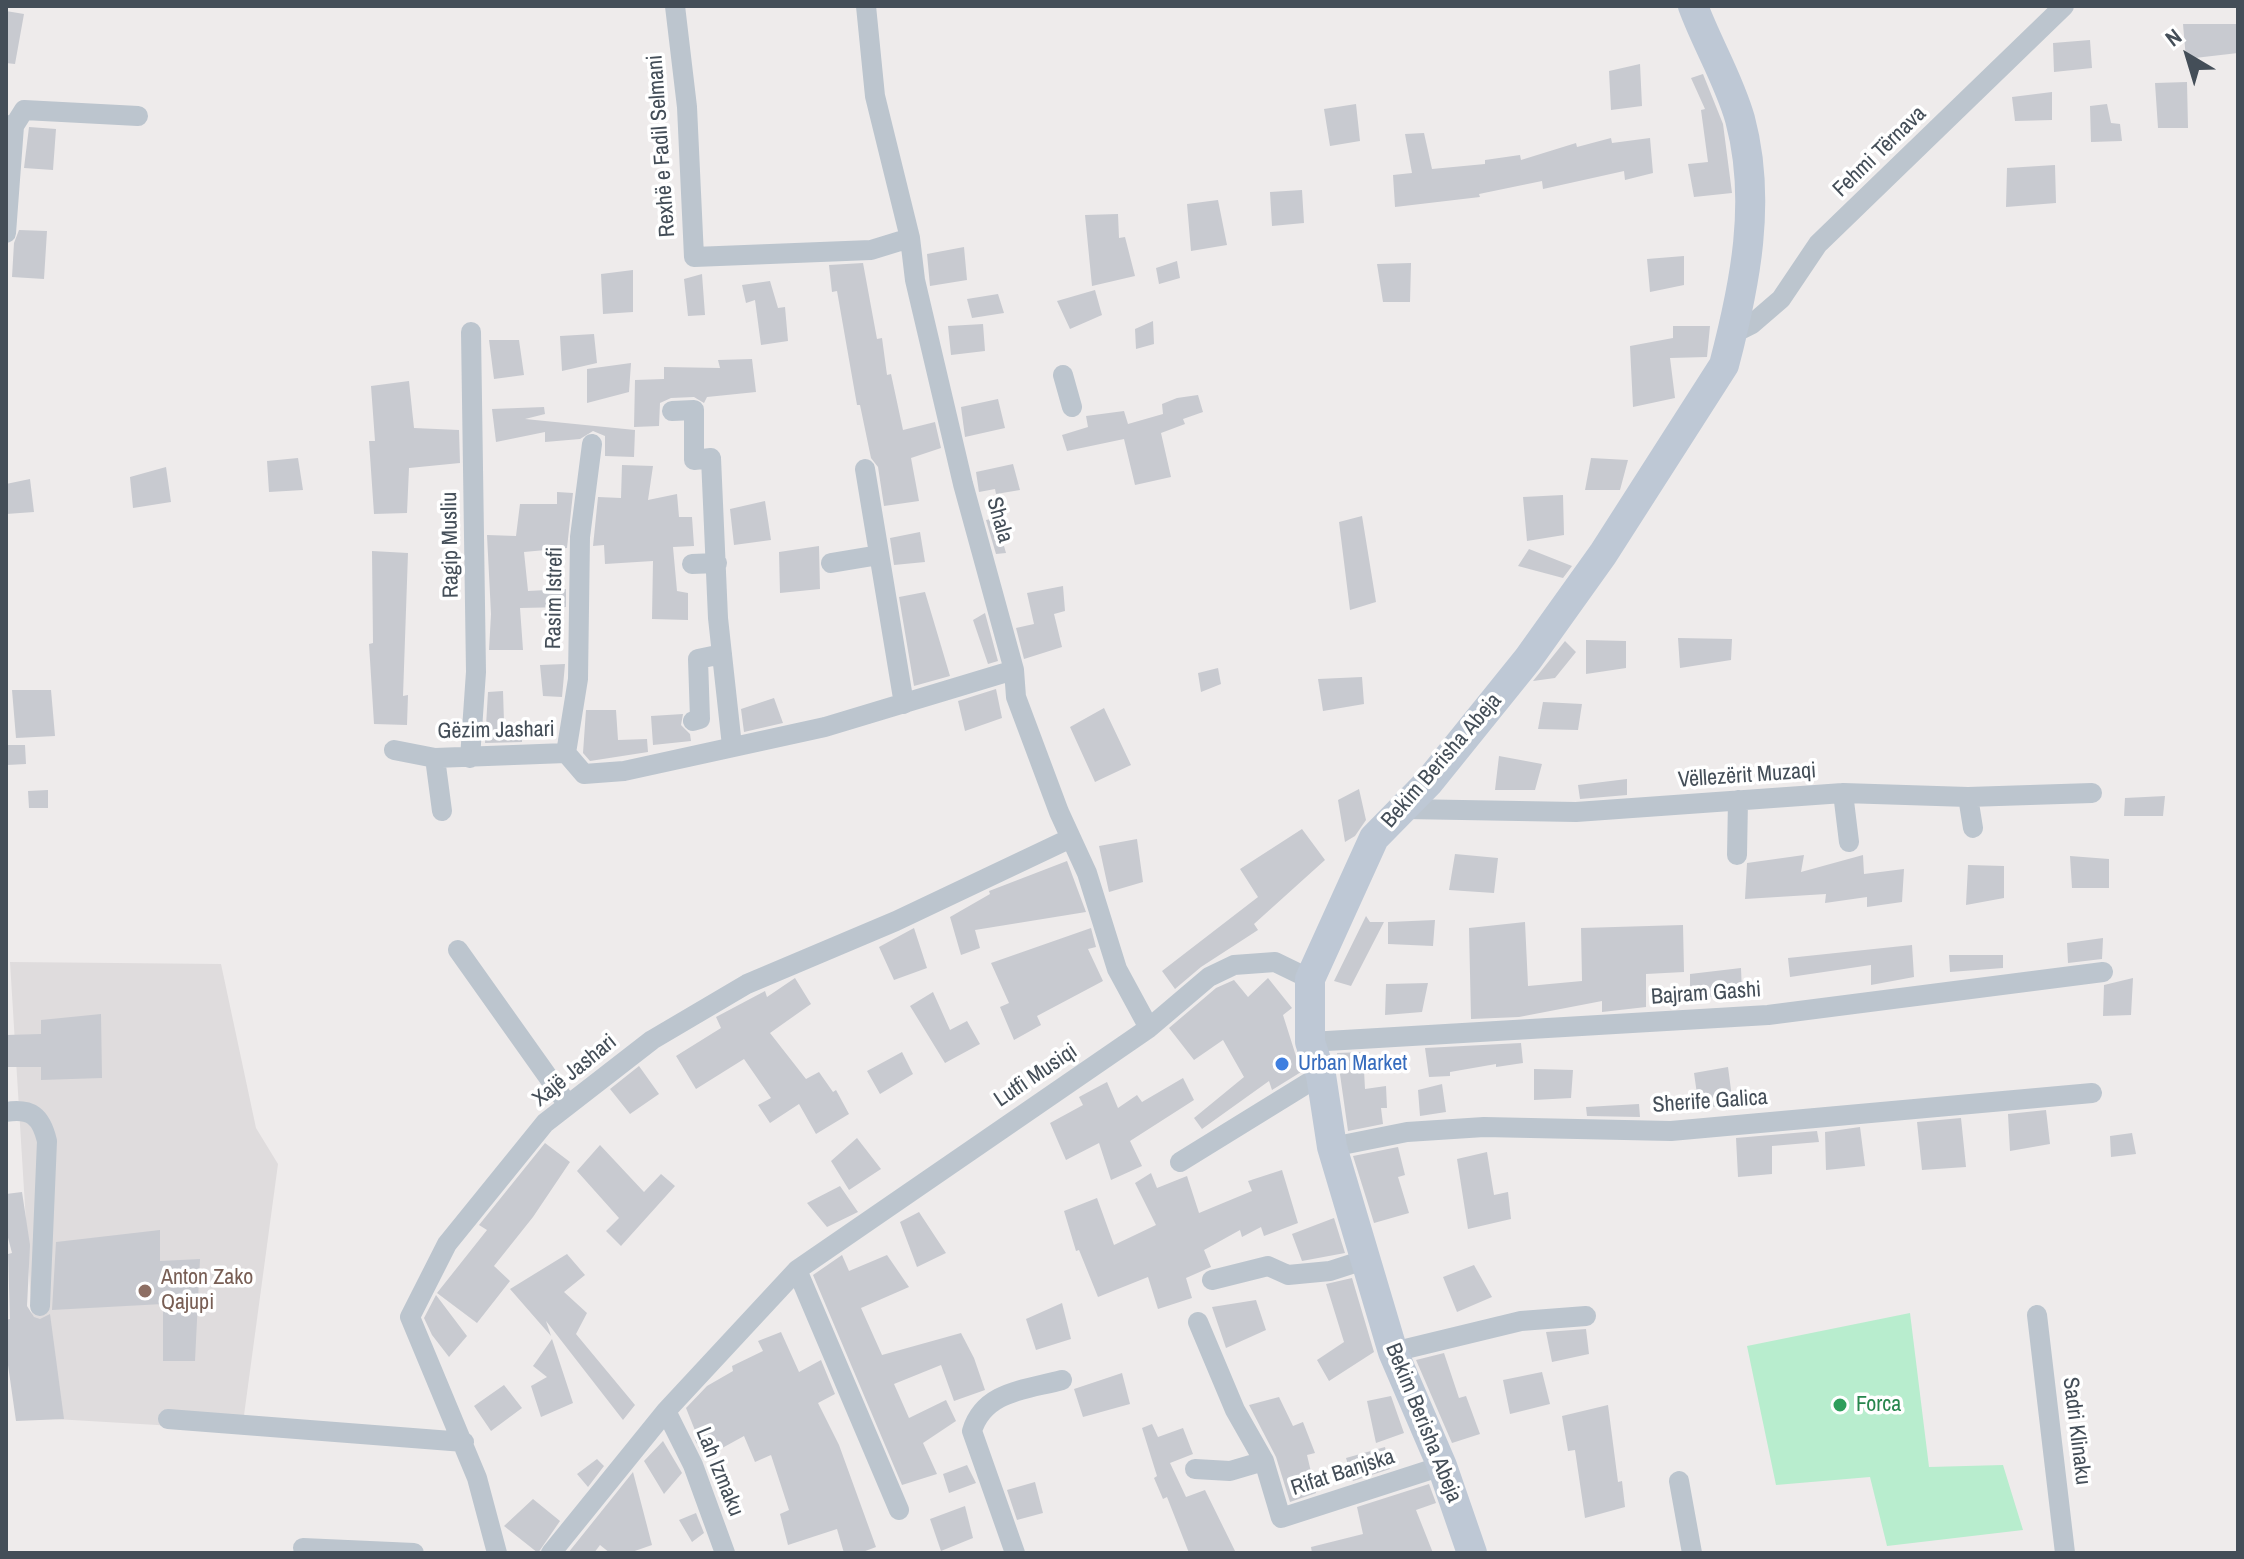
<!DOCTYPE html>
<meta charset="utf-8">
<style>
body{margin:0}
#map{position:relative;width:2244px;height:1559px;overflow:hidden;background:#eeebeb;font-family:"Archivo Narrow",sans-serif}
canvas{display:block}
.frame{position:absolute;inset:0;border:8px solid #444e58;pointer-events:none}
.north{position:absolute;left:2148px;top:16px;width:80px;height:80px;-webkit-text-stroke:6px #fff;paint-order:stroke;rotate:322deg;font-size:22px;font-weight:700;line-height:32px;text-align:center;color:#444e58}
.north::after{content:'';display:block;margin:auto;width:28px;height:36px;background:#444e58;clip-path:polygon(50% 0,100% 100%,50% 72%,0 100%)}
</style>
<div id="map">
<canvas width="2244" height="1559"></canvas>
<div class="frame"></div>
<div class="north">N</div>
</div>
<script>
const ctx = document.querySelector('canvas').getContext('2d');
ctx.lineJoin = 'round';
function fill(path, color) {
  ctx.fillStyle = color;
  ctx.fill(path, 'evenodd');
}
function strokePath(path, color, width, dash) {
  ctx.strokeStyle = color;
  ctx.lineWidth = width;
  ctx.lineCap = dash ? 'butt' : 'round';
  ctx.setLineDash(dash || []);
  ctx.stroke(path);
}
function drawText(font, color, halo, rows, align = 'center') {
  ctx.font = font + ' "Archivo Narrow",sans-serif';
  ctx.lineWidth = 7;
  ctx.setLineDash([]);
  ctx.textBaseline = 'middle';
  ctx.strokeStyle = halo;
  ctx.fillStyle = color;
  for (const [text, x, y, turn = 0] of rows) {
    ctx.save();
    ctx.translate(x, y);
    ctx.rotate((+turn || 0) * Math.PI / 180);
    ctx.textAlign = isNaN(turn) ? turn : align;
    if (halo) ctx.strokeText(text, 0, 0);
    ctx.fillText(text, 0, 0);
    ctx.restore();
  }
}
const education = new Path2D(`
 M10,962L221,964L256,1128L278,1164L242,1430L38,1418Z`);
const green = new Path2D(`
 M1910,1313L1929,1467L2003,1465L2023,1530L1887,1546L1870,1477L1776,1485L1747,1346Z`);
const building = new Path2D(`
 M6,11L24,14L15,64L6,63Z
 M2183,24H2238V53L2186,59Z
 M2090,40L2092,68L2054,72L2053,43Z
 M1640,64L1642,106L1611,110L1609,71Z
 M1703,74L1723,124L1732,193L1694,197L1688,164L1708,162L1701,110L1705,109L1691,78Z
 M2187,82L2188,128H2158L2155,83Z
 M2052,92V120L2015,121L2012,97Z
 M1356,104L1360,141L1330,146L1324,109Z
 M2107,104L2111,123L2120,124L2122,141L2091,142L2090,106Z
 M29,127L56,129L53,170L24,168Z
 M1424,133L1432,169L1485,164V160L1520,155L1521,160L1576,143L1577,147L1611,138L1612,143L1650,138L1653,173L1625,180L1624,171L1543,189L1542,181L1479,194L1480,197L1395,207L1393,175L1412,173L1405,134Z
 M2055,165L2056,203L2006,207L2007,168Z
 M1302,190L1304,223L1272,226L1270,192Z
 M1218,200L1227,245L1191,251L1187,204Z
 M1118,214L1119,238L1125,237L1135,276L1092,286L1085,215Z
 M19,230L47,231L44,279L12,277L14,243Z
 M964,247L967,280L930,286L927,254Z
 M1684,256V285L1650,292L1647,259Z
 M1177,261L1180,278L1159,284L1156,268Z
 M863,263L877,339L882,338L887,375L891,374L903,430L935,422L941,448L911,458L919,501L884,506L878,467L871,458L860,405H857L837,291L832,292L829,265Z
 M1411,263L1410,302H1383L1377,264Z
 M633,270V312L603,314L601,274Z
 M702,274L705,315L688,316L684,279Z
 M770,281L778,308L785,307L788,341L761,345L755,300L746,303L742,285Z
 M1095,290L1102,315L1070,329L1057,301Z
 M998,294L1004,313L972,318L967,299Z
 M1153,321L1154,344L1136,349L1135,329Z
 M983,324L985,351L951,355L948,326Z
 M1673,326H1710L1707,357L1670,358L1675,398L1633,407L1630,346L1673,338Z
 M594,334L597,363L562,371L560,336Z
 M489,340H519L524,375L494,379Z
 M752,359L756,392L707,397L704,403L694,397L671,398L660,403L659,426L634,427L635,380L664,379V367L720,368L718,360Z
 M631,363L629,392L587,403V369Z
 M409,381L414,428L459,430L460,463L409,468L407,513L374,514L369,441H375L371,386Z
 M1198,395L1203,412L1183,419L1185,424L1161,433L1171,477L1135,485L1124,439L1067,451L1062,435L1088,427L1086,416L1124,411L1128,424L1163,414L1162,404L1177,398Z
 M998,399L1005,428L965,437L961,407Z
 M544,407L545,414L525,419L635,430L634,457L605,456V436L593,431L580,439L545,442V432L496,442L492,409Z
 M298,458L303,490L269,492L267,461Z
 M1591,458L1628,460L1620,490H1585Z
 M1013,464L1020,490L996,494L995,489L979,492L976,472Z
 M622,465L653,466L648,500L677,494L679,517H692L694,546L673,547L677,591L688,593V620L652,619L653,561L605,564L604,545L593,546L598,497L621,498Z
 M166,467L171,502L133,508L130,477Z
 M30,479L34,512L6,514V484Z
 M557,492L573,493L567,548L524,552L528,591L566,589V607L520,608L523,650H489L491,614L487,535L516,536L520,504H557Z
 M1563,495L1564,535L1527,541L1523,497Z
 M765,501L771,540L734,545L730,509Z
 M1362,516L1376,602L1350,610L1339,522Z
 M996,518L1006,553L996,554L986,520Z
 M920,532L925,562L894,565L890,538Z
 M819,546L820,589L780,593L779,552Z
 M1529,549L1572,566L1563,578L1518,566Z
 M372,551L408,553L403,696L408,695L407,725L374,724L369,644L373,643Z
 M1063,586L1065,611L1054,614L1062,647L1024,659L1016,628L1034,624L1027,593Z
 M925,592L950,676L914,686L899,597Z
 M985,613L998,661L988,664L973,620Z
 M1678,638L1732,639L1731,660L1680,668Z
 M1586,640L1626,641V668L1586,674Z
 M1565,641L1576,652L1555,678L1533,681Z
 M565,664L562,697L543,696L540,665Z
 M1218,668L1221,684L1201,692L1198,673Z
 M1362,677L1364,704L1323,711L1318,679Z
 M996,689L1002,718L965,731L958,701Z
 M12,690H51L55,736L16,738Z
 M503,691L504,722L522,723V742L485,743L488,692Z
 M774,698L783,723L744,732L741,709Z
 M1543,702L1582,704L1578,730L1538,729Z
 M1104,708L1131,765L1095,782L1070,727Z
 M586,710H616L618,740L647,739L648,752L590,761L583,753Z
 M683,714L681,725L690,734L691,741L653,745L651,716Z
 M6,745H25L26,764L7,765Z
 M1499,756L1542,764L1535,790H1495Z
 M1627,779V795L1580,799L1578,785Z
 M1359,789L1366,820L1355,836L1345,842L1338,800Z
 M48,790V808H29L28,791Z
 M2165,796L2163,816H2124L2125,798Z
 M1302,829L1325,860L1254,924L1258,930L1201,967L1175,989L1162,971L1258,897L1240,869Z
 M1137,839L1143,882L1109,892L1099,846Z
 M1455,854L1498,858L1494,893L1449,890Z
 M1804,855L1801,872L1863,855L1864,874L1904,869L1902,902L1867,907V897L1825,903L1826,894L1745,899L1747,863Z
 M2070,856L2109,859V888H2072Z
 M1067,861L1086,912L975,930L980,948L961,955L950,917L990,894L989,891Z
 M1968,865L2004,866V898L1966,905Z
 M1366,916L1370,922H1384L1351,986L1334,981Z
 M1435,920L1433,946L1388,944V922Z
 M1525,922L1528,986L1582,981L1581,928L1683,925L1684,972L1646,974V1007L1602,1012V1001L1519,1017L1471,1019L1469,928Z
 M914,928L927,968L894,980L879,947Z
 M1091,928L1096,947L1088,949L1103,981L1037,1016L1041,1025L1014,1040L1000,1007L1009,1003L991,963Z
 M2103,938L2102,959L2068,963L2067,943Z
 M1912,945L1914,977L1871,985V965L1790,977L1788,958Z
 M1949,955H2003V968L1950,972Z
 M1741,968L1742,993L1690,1000V974Z
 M795,978L811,1004L770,1033L806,1079L819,1072L833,1092L836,1090L849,1114L816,1134L799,1104L770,1123L758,1105L771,1098L744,1059L696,1089L676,1056L721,1028L716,1017L765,991L767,997Z
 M1268,978L1292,1008L1283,1015L1301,1072L1272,1090L1269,1081L1202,1129L1194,1118L1244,1077L1223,1040L1194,1060L1169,1028L1216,988L1234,980L1248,997Z
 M2133,978L2131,1015L2103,1016L2104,985Z
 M1428,983L1422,1012L1385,1015L1386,984Z
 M933,992L950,1030L967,1021L980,1044L945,1063L910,1006Z
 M101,1014L102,1078L41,1080V1067H6V1035L41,1034V1020Z
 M1521,1043L1523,1063L1496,1067V1064L1450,1072V1076L1429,1077L1425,1048Z
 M902,1052L913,1074L880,1094L867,1071Z
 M1363,1052L1365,1089L1386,1086L1387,1108H1381L1383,1124L1348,1131L1337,1053Z
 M639,1066L659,1094L630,1114L610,1089Z
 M1728,1067L1733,1105L1699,1108L1694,1073Z
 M1534,1069L1573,1070L1571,1098L1534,1100Z
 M1183,1078L1194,1100L1130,1141L1142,1166L1111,1180L1099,1143L1066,1160L1050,1123L1083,1105L1079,1097L1107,1082L1118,1108L1137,1095L1142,1102Z
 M1442,1084L1446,1112L1420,1116L1418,1090Z
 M1639,1104L1640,1117L1587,1116L1586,1107Z
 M2046,1110L2050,1144L2010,1151L2008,1114Z
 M1961,1118L1966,1167L1922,1170L1917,1122Z
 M1860,1127L1865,1166L1826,1170L1825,1132Z
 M1817,1131L1819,1142L1772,1146V1174L1738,1177L1736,1138Z
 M2132,1133L2136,1154L2111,1157L2110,1136Z
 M857,1138L881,1169L849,1190L831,1161Z
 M545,1143L570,1162L533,1217L494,1266L510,1281L477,1323L437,1293L487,1230L479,1225Z
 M600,1145L644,1192L661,1174L675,1186L621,1246L606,1231L619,1218L577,1171Z
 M1398,1147L1405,1175L1398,1177L1409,1213L1374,1223L1353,1156Z
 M1487,1152L1494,1195L1508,1192L1511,1219L1468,1229L1457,1159Z
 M1282,1170L1298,1223L1264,1236L1261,1227L1242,1237L1240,1230L1204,1250L1211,1267L1186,1278L1192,1298L1158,1309L1148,1277L1098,1297L1079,1250L1076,1251L1064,1211L1097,1198L1114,1245L1156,1225L1135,1183L1151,1173L1157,1188L1187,1176L1199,1213L1252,1191L1248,1181Z
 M840,1186L858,1212L827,1227L807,1203Z
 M22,1192L30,1245L27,1306L34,1317L40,1319L50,1314L64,1419L16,1421L6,1351V1320L10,1319L8,1254L12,1253L6,1230V1194Z
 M919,1212L946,1253L917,1267L900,1222Z
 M1334,1218L1345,1253L1302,1261L1292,1234Z
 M160,1230V1261L200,1259L195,1361H163V1304L52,1310L56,1242Z
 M567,1254L585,1275L564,1292L587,1313L576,1334L635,1405L623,1420L546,1321L551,1336L510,1289Z
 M842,1255L849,1271L887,1255L909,1287L861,1308L882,1355L961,1333L974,1358L985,1390L954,1401L941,1365L894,1384L909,1418L946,1400L956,1421L923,1443L937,1474L902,1485L813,1275Z
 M1474,1265L1492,1297L1457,1312L1443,1277Z
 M1352,1278L1374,1352L1329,1381L1317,1360L1344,1342L1326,1284Z
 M436,1295L467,1336L449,1357L432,1335L424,1318Z
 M1256,1300L1266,1330L1226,1348L1212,1307Z
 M1062,1303L1071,1339L1036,1350L1026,1319Z
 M1586,1329L1589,1354L1552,1362L1546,1332Z
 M781,1332L799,1372L821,1360L835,1394L818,1403L839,1445L876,1547L860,1553H844L837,1529L788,1545L780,1514L789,1510L771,1455L755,1462L744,1436L704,1458L695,1440L698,1438L686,1408L707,1386L733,1371L732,1366L763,1351L758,1341Z
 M552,1339L573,1403L541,1417L531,1386L547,1377L533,1366Z
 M1444,1353L1459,1398L1466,1396L1480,1434L1452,1443L1416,1360Z
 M1542,1372L1550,1404L1510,1414L1503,1380Z
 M1122,1373L1130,1404L1083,1417L1074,1389Z
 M504,1385L522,1408L491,1431L474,1406Z
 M1391,1396L1404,1433L1376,1443L1367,1401Z
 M1279,1397L1293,1426L1303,1422L1315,1453L1307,1455L1316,1493L1290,1502L1276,1457L1249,1405Z
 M1608,1405L1618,1482L1622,1481L1625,1507L1585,1518L1575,1450L1568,1451L1562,1416Z
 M1152,1424L1158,1437L1183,1428L1193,1454L1170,1463L1186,1497L1205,1490L1236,1553H1189L1167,1497L1163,1499L1154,1478L1157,1476L1142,1428Z
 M663,1441L682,1473L664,1494L644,1461Z
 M1385,1447L1390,1469L1353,1481L1346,1458Z
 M597,1459L604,1466L588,1487L577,1474Z
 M967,1465L976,1483L949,1493L943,1474Z
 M633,1472L652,1545L629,1553H610L600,1545L594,1553H568Z
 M1035,1482L1043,1513L1017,1520L1007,1490Z
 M1429,1484L1436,1503L1416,1510L1433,1553H1312L1311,1547L1363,1534L1357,1507Z
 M533,1499L560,1521L538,1553L504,1526Z
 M965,1506L973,1538L941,1551L930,1519Z
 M696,1513L704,1533L692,1542L679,1520Z`);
const street = new Path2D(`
 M675,6L687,107L694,257L871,250L910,238
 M866,6L875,96L910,238L915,280L963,484L1014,670L1016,697L1059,812L1087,873L1117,969L1149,1028
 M6,125L14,126L6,233
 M14,126L24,110L138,116
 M1734,333L1752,324L1781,299L1818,244L2064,6
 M1063,375L1072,407
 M672,411L694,410V460L711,458L718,618L732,746
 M865,469L904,704
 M831,563L879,555
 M692,564L717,563
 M693,721L700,719L698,659L722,654
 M394,750L435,758L566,753L584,774L624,771L825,727L1014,670
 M566,753L578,679L580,537L592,444
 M435,758L442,811
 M470,758L476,672L471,332
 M1843,793L1849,842
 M1968,797L1973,828
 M1405,809L1576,812L1843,793L1968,797L2092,793
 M1737,855L1738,800
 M458,950L568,1105
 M1310,1042L1768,1015L2103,972
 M6,1112C31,1108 41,1116 47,1141L40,1306
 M1332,1147L1407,1132L1484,1127L1671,1131L2092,1093
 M1180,1162L1321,1075
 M797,1270L899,1510
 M1212,1280L1268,1266L1288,1275L1330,1271L1364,1260
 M2037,1315L2065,1553
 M1198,1322L1235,1410L1264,1461L1281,1518L1442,1466
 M1393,1352L1521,1321L1586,1316
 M666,1411L693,1465L725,1553
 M168,1419L464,1442
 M1195,1469L1230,1471L1264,1461
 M1679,1481L1692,1553
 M303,1548L414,1553
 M497,1553L477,1478L410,1317L447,1244L545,1123L652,1040L747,984L896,921L1071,838
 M551,1553L666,1411L797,1270L1149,1028L1209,977L1234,965L1275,962L1310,979
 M1015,1553L972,1431C984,1391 1025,1390 1062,1380`);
const secondary = new Path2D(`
 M1472,1553L1442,1466L1393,1352L1332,1147L1321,1075L1310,1042V979L1374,838L1428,783L1528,659L1603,554L1724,365C1745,285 1762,201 1740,119C1729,80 1707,44 1693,6`);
const markers = [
 [1282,1064,8,"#3f7fe0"],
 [145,1291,8,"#8d6e63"],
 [1840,1405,8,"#2e9e5b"]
];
const streetNames = [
 ["Rexhë e Fadil Selmani",662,146,-94],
 ["Fehmi Tërnava",1880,152,-44],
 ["Shala",999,520,74],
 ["Ragip Musliu",451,545,-91],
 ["Rasim Istrefi",555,598,-89],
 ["Gëzim Jashari",496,731,-1],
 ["Bekim Berisha Abeja",1442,761,-49],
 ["Vëllezërit Muzaqi",1747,776,-4],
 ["Bajram Gashi",1706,994,-4],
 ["Xajë Jashari",575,1071,-39],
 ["Lutfi Musiqi",1036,1076,-34],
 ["Sherife Galica",1710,1102,-4],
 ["Bekim Berisha Abeja",1423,1423,68],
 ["Sadri Klinaku",2076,1431,83],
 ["Lah Izmaku",719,1472,68],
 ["Rifat Banjska",1343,1473,-18]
];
const shopNames = [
 ["Urban Market",1298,1064]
];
const educationNames = [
 ["Anton Zako",161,1278],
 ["Qajupi",161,1303]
];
const leisureNames = [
 ["Forca",1856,1405]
];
fill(education, '#dfdcdd');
fill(green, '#b8edce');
fill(building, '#c8cad0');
strokePath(street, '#bcc5ce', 20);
strokePath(secondary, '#bec8d5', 30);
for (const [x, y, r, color] of markers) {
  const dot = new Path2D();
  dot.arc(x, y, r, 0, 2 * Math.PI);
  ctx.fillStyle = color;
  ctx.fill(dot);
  strokePath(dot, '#fff', 3);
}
drawText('22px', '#444e58', '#fff', streetNames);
drawText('22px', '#366cbe', '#fff', shopNames, 'left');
drawText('22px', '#785e54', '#fff', educationNames, 'left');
drawText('22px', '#27864d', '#fff', leisureNames, 'left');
</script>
